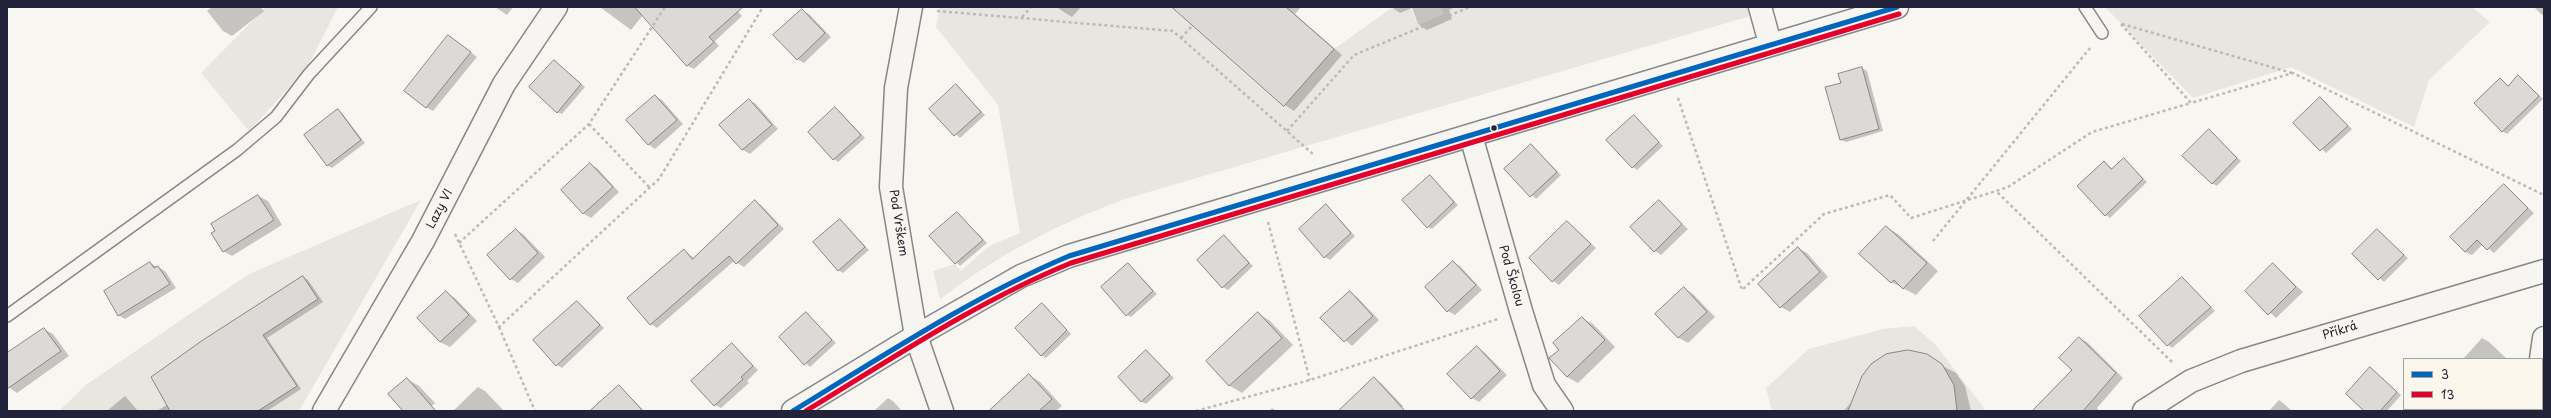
<!DOCTYPE html>
<meta charset="utf-8">
<style>
body{margin:0}
#map{position:relative;width:2551px;height:418px;overflow:hidden;background:#f8f6f0;font-family:"Playpen Sans",sans-serif}
canvas{display:block}
.frame{position:absolute;inset:0;border:8px solid #22223b;pointer-events:none}
.legend{position:absolute;left:2403px;top:358px;width:140px;height:52px;box-sizing:border-box;background:#fbf7ec;border:1px solid #a4a2a5;margin:0;padding:5px 7px;list-style:none;font-size:12px;color:#22223b}
.legend li{display:flex;align-items:center;gap:8px;height:20px}
.legend b{width:20px;border:1px solid #a4a2a5}
</style>
<div id="map">
<canvas width="2551" height="418"></canvas>
<div class="frame"></div>
<ul class="legend">
<li><b style="height:5px;background:#0065bd"></b>3</li>
<li><b style="height:5px;background:#e4002b"></b>13</li>
</ul>
</div>
<script>
const ctx = document.querySelector('canvas').getContext('2d');
ctx.lineJoin = 'round';
function fill(path, color) {
  ctx.fillStyle = color;
  ctx.fill(path, 'evenodd');
}
function strokePath(path, color, width, dash) {
  ctx.strokeStyle = color;
  ctx.lineWidth = width;
  ctx.lineCap = dash ? 'butt' : 'round';
  ctx.setLineDash(dash || []);
  ctx.stroke(path);
}
function drawText(font, color, halo, rows, align = 'center') {
  ctx.font = font + ' "Playpen Sans",sans-serif';
  ctx.lineWidth = 4;
  ctx.setLineDash([]);
  ctx.textBaseline = 'middle';
  ctx.strokeStyle = halo;
  ctx.fillStyle = color;
  for (const [text, x, y, turn = 0] of rows) {
    ctx.save();
    ctx.translate(x, y);
    ctx.rotate((+turn || 0) * Math.PI / 180);
    ctx.textAlign = isNaN(turn) ? turn : align;
    if (halo) ctx.strokeText(text, 0, 0);
    ctx.fillText(text, 0, 0);
    ctx.restore();
  }
}
const built = new Path2D(`
 M421,200L299,411H59L87,384L249,274Z`);
const green = new Path2D(`
 M266,7H338L307,68L249,131L201,73Z
 M940,7H1055L1058,9L1060,7H1172L1284,106L1334,49L1390,9L1410,7L1418,25L1444,14L1441,7L1778,8L1125,199C1055,225 1000,254 940,299L933,271L955,264L961,271L989,246L1020,233L998,105L936,27Z
 M2105,7H2472L2490,22L2429,80L2414,127L2291,67L2193,98Z
 M1914,326L1935,344L1984,408L1983,411H1772L1766,388L1809,349L1883,329Z`);
const shadow = new Path2D(`
 M212,7H260L264,11L232,36L223,31L207,11Z
 M495,7H513L507,15Z
 M600,7H734L742,16L715,41L719,46L694,69L688,66L643,15L631,30Z
 M1056,7H1081L1072,17Z
 M1174,7H1301L1295,14L1342,55L1294,111L1285,105Z
 M1391,7H1455L1449,10L1452,19L1427,30L1418,24L1412,8L1400,13Z
 M2534,7H2544V16L2541,14Z
 M802,10L809,14L831,37L804,63L797,59Z
 M455,40L477,57L433,111L426,107Z
 M554,61L585,87L562,114L557,112Z
 M1862,68L1867,71L1883,131L1846,142L1841,140Z
 M2519,76L2543,99L2507,134L2502,131L2501,80L2509,86Z
 M956,85L985,115L960,138L930,109Z
 M655,96L662,100L683,124L655,149L649,145L628,121Z
 M2320,98L2352,129L2326,153L2295,123Z
 M749,100L756,104L778,129L750,154L743,150L721,126Z
 M836,108L865,138L838,162L834,159Z
 M338,110L342,113L365,143L332,168L327,165Z
 M1634,116L1663,146L1637,170L1633,167Z
 M2209,131L2241,161L2217,186L2212,183Z
 M1531,145L1561,175L1536,199L1506,169Z
 M2124,159L2147,182L2110,218L2106,215L2104,162L2113,169Z
 M590,164L597,168L619,192L591,218L584,214L562,190Z
 M1430,176L1458,205L1432,229L1428,227Z
 M2504,185L2534,213L2494,253L2483,244L2472,255L2465,252Z
 M258,196L268,201L282,225L232,256L223,251L217,231Z
 M755,202L761,205L784,229L744,267L734,261L657,328L651,324L684,250L694,258Z
 M1659,202L1688,229L1661,255L1655,251Z
 M1326,205L1355,236L1330,260L1325,257Z
 M957,213L987,243L960,266L931,236Z
 M840,220L869,250L843,273L838,270Z
 M1567,222L1596,248L1559,285L1553,281Z
 M1886,227L1898,234L1938,271L1916,295L1891,282Z
 M516,230L523,234L545,257L518,283L511,279Z
 M2377,230L2408,258L2384,282L2354,254Z
 M1224,236L1253,266L1228,290L1223,287Z
 M1798,248L1807,253L1828,277L1790,312L1781,307Z
 M1453,262L1460,266L1482,290L1455,315L1448,311Z
 M150,263L165,271L176,288L125,319L118,315Z
 M1128,264L1157,294L1131,317L1127,315Z
 M2273,264L2303,292L2276,318L2246,291Z
 M303,277L308,280L323,302L267,338L301,389L267,411H157L168,404Z
 M2182,278L2215,311L2172,348L2168,345Z
 M1684,288L1693,294L1715,317L1688,343L1679,338L1657,314Z
 M446,292L455,298L477,321L450,347L440,342Z
 M1350,293L1357,297L1379,320L1352,346L1322,318Z
 M578,302L604,328L562,368L557,365Z
 M1042,304L1071,334L1046,358L1041,355Z
 M806,313L836,343L810,367L780,337Z
 M1258,313L1270,321L1293,345L1242,393L1230,386L1207,361Z
 M1582,318L1593,324L1615,347L1578,383L1567,377L1551,358L1560,350Z
 M44,329L53,334L69,356L17,393L7,386V355Z
 M2079,338L2087,342L2123,378L2097,408L2099,411H2034L2073,370Z
 M2482,338L2489,342L2507,359H2463Z
 M732,344L758,370L747,381L749,383L721,408L715,405Z
 M1477,348L1484,352L1507,375L1479,402L1472,398Z
 M1146,351L1174,378L1146,404L1141,401Z
 M1897,352L1918,353L1956,373L1965,386L1971,411H1844L1852,401L1878,360Z
 M2370,368L2401,395L2387,411H2366Z
 M1029,375L1040,382L1062,406L1056,411H991Z
 M407,379L419,386L435,403L426,411H404Z
 M1374,379L1381,383L1403,406L1397,411H1353Z
 M619,386L644,411H593Z
 M478,387L485,391L504,411H453Z
 M125,396L138,411H107Z
 M888,398L893,401L902,411H874Z
 M2279,400L2283,403L2292,411H2269Z
 M1272,408L1277,411H1269Z`);
const building = new Path2D(`
 M635,7H743L709,37L714,42L687,66Z
 M1172,7H1286L1334,49L1284,106Z
 M802,9L825,33L797,60L773,35Z
 M448,35L471,52L426,108L404,91Z
 M554,60L581,84L557,113L529,87Z
 M1862,67L1879,129L1840,140L1825,87L1841,83L1838,74Z
 M2518,75L2539,96L2502,132L2474,103L2500,78L2508,86Z
 M956,84L981,112L954,136L929,109Z
 M655,95L677,120L648,145L626,120Z
 M2320,97L2348,126L2320,151L2293,123Z
 M749,99L772,125L742,150L719,125Z
 M835,107L861,135L833,160L808,132Z
 M338,109L361,140L327,166L304,135Z
 M1634,115L1659,142L1632,168L1606,140Z
 M2209,129L2237,158L2212,184L2182,156Z
 M1531,144L1557,172L1530,197L1504,169Z
 M2124,158L2143,179L2105,216L2077,186L2104,161L2111,169Z
 M590,163L613,187L583,214L561,190Z
 M1430,175L1454,202L1427,228L1402,200Z
 M2504,184L2528,208L2487,250L2477,240L2465,252L2450,237Z
 M258,195L274,220L223,252L211,233L215,231L211,224Z
 M755,200L778,225L736,264L729,256L650,325L627,298L684,249L692,259Z
 M1659,200L1682,224L1654,252L1630,227Z
 M1326,204L1351,233L1324,258L1299,229Z
 M957,212L983,240L955,264L929,236Z
 M840,219L865,247L838,271L813,242Z
 M1567,221L1591,244L1552,282L1529,258Z
 M1886,226L1927,263L1903,289L1894,280L1891,283L1859,254Z
 M516,229L538,253L510,280L487,255Z
 M2377,229L2404,255L2378,280L2352,254Z
 M1224,235L1249,263L1222,288L1197,260Z
 M1798,247L1820,272L1780,308L1758,284Z
 M1453,261L1476,285L1447,312L1425,287Z
 M150,262L154,268L158,266L170,284L118,316L104,291Z
 M1128,263L1153,291L1126,316L1101,287Z
 M2273,263L2296,287L2268,315L2245,291Z
 M303,276L318,299L263,335L297,386L258,411H170L151,377L203,340Z
 M2182,277L2211,307L2167,346L2139,316Z
 M1684,287L1707,312L1678,338L1655,314Z
 M446,291L469,315L440,342L417,318Z
 M1350,291L1373,316L1344,342L1320,318Z
 M577,301L600,325L556,366L533,340Z
 M1042,303L1067,330L1041,356L1015,328Z
 M806,312L832,340L804,365L779,337Z
 M1258,312L1282,338L1229,386L1206,361Z
 M1582,317L1605,340L1567,377L1549,358L1559,350L1553,343Z
 M44,328L61,351L7,389V353Z
 M2079,337L2116,373L2083,411H2032L2072,370L2059,358Z
 M732,343L753,366L741,377L743,379L714,406L691,381Z
 M1477,346L1500,371L1471,399L1447,374Z
 M1146,350L1170,375L1141,402L1118,377Z
 M1908,350L1927,354L1942,364L1954,385L1957,411H1848L1862,376L1871,364L1886,354Z
 M2370,367L2397,392L2380,411H2364L2346,394Z
 M1029,374L1052,399L1039,411H989Z
 M1374,377L1405,411H1338L1359,391Z
 M407,378L436,411H403L388,394Z
 M619,385L643,411H590Z`);
const path = new Path2D(`
 M937,11L1173,31L1314,155
 M1022,17L1031,7
 M2121,24L2191,103L2293,73L2544,195
 M2122,24L2292,73
 M1181,38L1193,25
 M1678,98L1742,290L1824,214L1890,195L1911,218L1996,191
 M589,124L650,188
 M1287,131L1354,55L1470,7
 M1268,222L1310,380
 M455,234L499,327L659,179L763,7
 M1933,241L2090,48
 M459,243L589,124L665,7
 M499,327L535,411
 M2172,362L1996,191L2008,187L2092,132L2191,103
 M1196,411L1310,380L1498,319`);
const lane = new Path2D(`
 M2085,7L2102,33
 M7,316L237,150L276,117L309,74L371,7`);
const street = new Path2D(`
 M911,7L896,88L891,187L916,336L942,411
 M1760,7L1770,43
 M1471,136L1521,311L1544,385L1562,411
 M2541,359L2544,338
 M324,411L423,241L504,84L556,7
 M793,411L916,336L1021,276L1069,256L1897,7
 M2144,411L2191,381L2241,361L2544,271
 M2534,411V409`);
const bus1 = new Path2D(`
 M793,411C883,356 972,297 1069,256L1897,7`);
const bus2 = new Path2D(`
 M806,411C893,358 978,301 1071,263L1899,14`);
const markers = [
 [1494,128,3.5,"#22223b"]
];
const streetNames = [
 ["Lazy VI",440,209,-63],
 ["Pod Vrškem",898,223,81],
 ["Pod Školou",1511,276,74],
 ["Příkrá",2340,331,-17]
];
fill(built, '#e9e6e0');
fill(green, '#e8e6e0');
fill(shadow, '#0003');
fill(building, '#dbdad7');
strokePath(building, '#878688', 1);
strokePath(lane, '#878688', 14);
strokePath(street, '#878688', 25);
strokePath(path, '#bcbab9', 2.5, [3, 3]);
strokePath(lane, '#f6f5f1', 11);
strokePath(street, '#f6f5f1', 22);
strokePath(bus1, '#0065bd', 5);
strokePath(bus2, '#e4002b', 5);
for (const [x, y, r, color] of markers) {
  const dot = new Path2D();
  dot.arc(x, y, r, 0, 2 * Math.PI);
  ctx.fillStyle = color;
  ctx.fill(dot);
  strokePath(dot, '#fbf7ec', 1.5);
}
drawText('12px', '#22223b', '#fbf7ec', streetNames);
</script>
